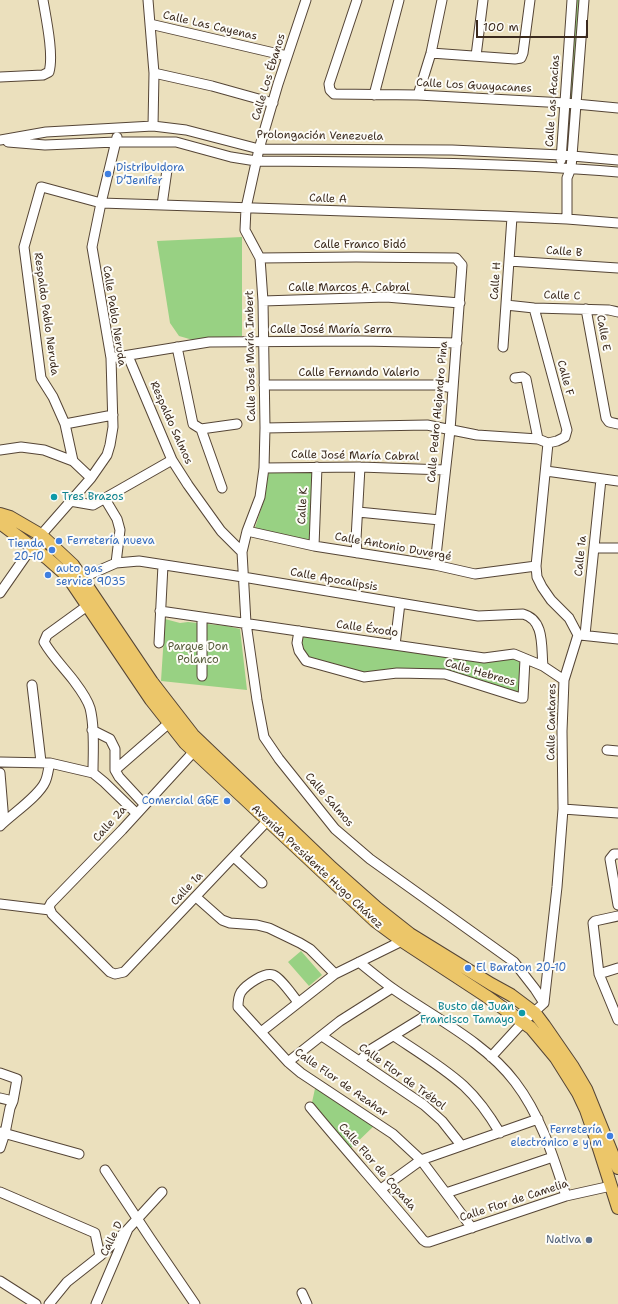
<!DOCTYPE html>
<meta charset="utf-8">
<style>
body{margin:0}
#map{position:relative;width:618px;height:1304px;overflow:hidden;background:#ebe0bd;font-family:"Shantell Sans",sans-serif}
canvas{display:block}
.scale{position:absolute;left:476px;top:20px;width:112px;height:18px;box-sizing:border-box;border:2px solid #3b2a1e;border-top:0;padding-left:5px;font-size:12px;line-height:14px;white-space:nowrap;color:#3b2a1e;-webkit-text-stroke:3px #fdfcf7;paint-order:stroke}
</style>
<div id="map">
<canvas width="618" height="1304"></canvas>
<div class="scale">100 m</div>
</div>
<script>
const ctx = document.querySelector('canvas').getContext('2d');
ctx.lineJoin = 'round';
function fill(path, color) {
  ctx.fillStyle = color;
  ctx.fill(path, 'evenodd');
}
function strokePath(path, color, width, dash) {
  ctx.strokeStyle = color;
  ctx.lineWidth = width;
  ctx.lineCap = dash ? 'butt' : 'round';
  ctx.setLineDash(dash || []);
  ctx.stroke(path);
}
function drawText(font, color, halo, rows, align = 'center') {
  ctx.font = font + ' "Shantell Sans",sans-serif';
  ctx.lineWidth = 4;
  ctx.setLineDash([]);
  ctx.textBaseline = 'middle';
  ctx.strokeStyle = halo;
  ctx.fillStyle = color;
  for (const [text, x, y, turn = 0] of rows) {
    ctx.save();
    ctx.translate(x, y);
    ctx.rotate((+turn || 0) * Math.PI / 180);
    ctx.textAlign = isNaN(turn) ? turn : align;
    if (halo) ctx.strokeText(text, 0, 0);
    ctx.fillText(text, 0, 0);
    ctx.restore();
  }
}
const green = new Path2D(`
 M573,0H583L575,150L566,149Z
 M242,237V336L193,340L179,336L170,323L157,241Z
 M269,469H316L312,543L254,531L265,497Z
 M165,619L180,623L188,622L227,626L240,629L247,690L161,681Z
 M301,633L483,659L514,656L524,660L522,698L446,672L364,676L307,659L301,651Z
 M301,951L322,975L309,986L288,962Z
 M316,1084L376,1124L348,1151L311,1107Z`);
const minor = new Path2D(`
 M148,0L154,73L153,126
 M306,0L278,84L259,149L246,208L245,230L260,258L263,301L265,428L264,468L260,497L247,531L242,552L246,623L257,700L264,737L279,759L335,829L370,859L514,962L535,989L544,1003
 M357,0L329,84L330,90L334,94L418,95L565,103L618,108
 M150,24L287,56
 M431,53L515,59L521,58L523,53L530,0
 M476,56L483,0
 M154,73L212,86L273,103
 M0,77L43,75L49,72C54,55 46,18 43,0
 M374,95L399,0
 M418,95L431,53L442,0
 M0,140L46,132L153,126L186,130L259,149L452,150L561,155L618,160
 M8,142L45,145L116,142H176L231,157L256,161C377,162 498,162 618,172
 M561,160L572,0
 M162,205L167,170
 M567,219V178L571,168L572,156L584,0
 M260,258L356,257L456,258L462,265L450,430L435,565
 M509,261L618,268
 M263,301L386,297L460,303
 M506,305L534,308L609,310L618,312
 M534,308L567,430L565,437L557,441L548,443
 M586,309L606,418L609,422L618,424
 M177,347L193,424L201,429L222,488
 M503,347L512,217
 M128,356L172,460L188,485L221,531L242,552
 M111,358L209,342L361,341L457,343
 M515,378L523,377L526,379L538,439
 M264,385H436L453,388
 M65,424L113,415
 M265,428L427,425L477,435L538,439L548,443
 M201,429L237,424
 M0,450L21,447L44,450L73,461L91,478
 M73,461L65,424L53,397L41,378L24,247L41,187H42L101,203L498,216L567,219L618,223
 M264,468L360,467L445,470
 M546,471L618,481
 M105,499L117,519L120,530L116,563
 M70,501L93,505L172,460
 M358,512L440,520
 M247,531L314,546L435,565L475,574L536,566
 M41,535L91,478L107,455L110,445L113,427L111,358L92,247L101,203L117,137
 M314,546L317,467
 M594,548H618
 M357,553L356,539L360,467
 M77,580L116,563L139,561L243,577L478,616L523,614C545,620 541,647 543,666
 M0,593L32,547
 M87,606L47,635L44,642C52,656 64,668 74,681C80,689 87,698 90,708C95,727 93,753 93,773
 M160,611L484,658L514,654L543,666L564,680
 M299,631L297,643L299,651L306,661L364,677L397,673L445,674L521,698H523L525,659
 M580,635L618,639
 M585,635L601,479
 M159,643L163,565
 M395,645L400,603
 M202,676V618
 M32,685L41,762
 M92,730L110,739L115,749V770L119,777L144,804
 M198,747L122,830L51,903L49,907L52,914L110,972L115,974L124,972L271,817
 M607,750L618,751
 M0,762L50,763L93,773L104,782L136,813
 M115,770L169,723
 M0,773L4,822
 M563,809L618,813
 M0,826C12,814 39,796 45,782C48,776 48,769 50,763
 M618,854H614L610,859L618,905
 M234,857L262,883
 M196,897L222,920L230,923L257,925L269,928L300,943L310,949L335,974
 M0,904L50,910
 M618,916L595,921L593,923L599,974L618,1020
 M359,962C370,971 381,980 392,988C433,1017 485,1042 515,1082C541,1116 553,1156 566,1196
 M599,974L618,968
 M298,1002C292,995 281,978 273,975C264,972 246,985 241,992C238,997 238,1003 238,1007L288,1062L301,1073L393,1134L421,1160L472,1228
 M261,1032L335,974L402,941L406,938
 M322,1036L424,1105L442,1121L461,1145
 M394,1036C418,1052 443,1067 464,1086C479,1100 490,1116 500,1133
 M491,1057L523,1022L544,1003L557,887L563,809L562,731L564,680L578,635L569,618L551,600L542,587L537,577L536,566L548,443
 M360,1061L370,1050L430,1013
 M288,1062L340,1021L392,988
 M0,1073L17,1079L13,1101L10,1108L5,1133L0,1148
 M0,1098L13,1101
 M310,1107C347,1152 386,1195 423,1240L426,1242H429L566,1196L611,1186
 M0,1132L79,1154
 M105,1170L150,1238L195,1304
 M381,1189L421,1160L538,1119
 M0,1192L95,1233L100,1256
 M446,1193L553,1157
 M0,1281L36,1304
 M302,1293L307,1304
 M49,1304L67,1282L100,1256L126,1231
 M96,1304L128,1229L162,1192`);
const major = new Path2D(`
 M0,514L10,517L41,535L73,565L152,682L193,735L332,868L377,908L410,934L491,984L511,995L535,1013L544,1025L573,1067L586,1089L618,1168
 M0,523L48,559L65,574L72,583L151,700L185,743L375,921L402,941L486,996L531,1028L556,1058L578,1093L586,1110L595,1136L618,1208`);
const markers = [
 [108,174,4,"#3f7fe0"],
 [54,497,4,"#0f9aa8"],
 [59,541,4,"#3f7fe0"],
 [52,550,4,"#3f7fe0"],
 [48,575,4,"#3f7fe0"],
 [227,801,4,"#3f7fe0"],
 [468,968,4,"#3f7fe0"],
 [522,1013,4,"#0f9aa8"],
 [610,1136,4,"#3f7fe0"],
 [589,1240,4,"#5c6f8a"]
];
const streetNames = [
 ["Calle Las Cayenas",210,26,13],
 ["Calle Los Ébanos",269,77,-73],
 ["Calle Los Guayacanes",474,86,3],
 ["Calle Las Acacias",553,101,-86],
 ["Prolongación Venezuela",320,136,1],
 ["Calle A",328,199,2],
 ["Calle Franco Bidó",360,245],
 ["Calle B",564,252,4],
 ["Calle H",496,281,-86],
 ["Calle Marcos A. Cabral",349,288],
 ["Calle C",562,296,2],
 ["Respaldo Pablo Neruda",46,314,82],
 ["Calle Pablo Neruda",114,316,81],
 ["Calle José María Serra",331,330],
 ["Calle E",603,333,80],
 ["Calle José María Imbert",251,356,-91],
 ["Calle Fernando Valerio",359,373],
 ["Calle F",565,378,75],
 ["Calle Pedro Alejandro Pina",438,412,-85],
 ["Respaldo Salmos",171,423,66],
 ["Calle José María Cabral",355,456,1],
 ["Calle K",303,506,-87],
 ["Calle Antonio Duvergé",393,547,10],
 ["Calle 1a",581,556,-84],
 ["Calle Apocalipsis",334,580,10],
 ["Calle Éxodo",367,629,8],
 ["Calle Hebreos",480,673,16],
 ["Calle Cantares",552,722,-89],
 ["Calle Salmos",329,800,49],
 ["Calle 2a",110,824,-48],
 ["Avenida Presidente Hugo Chávez",317,867,43],
 ["Calle 1a",187,889,-47],
 ["Calle Flor de Trébol",402,1077,36],
 ["Calle Flor de Azahar",341,1083,35],
 ["Calle Flor de Copada",377,1167,49],
 ["Calle Flor de Camelia",514,1201,-18],
 ["Calle D",112,1239,-64]
];
const shopNames = [
 ["Distribuidora",116,168],
 ["D’Jenifer",116,181],
 ["Ferretería nueva",67,541],
 ["Tienda",44,544,"right"],
 ["20-10",44,557,"right"],
 ["auto gas",56,569],
 ["service 9035",56,582],
 ["Comercial G&E",219,801,"right"],
 ["El Baraton 20-10",476,968],
 ["Ferretería",602,1130,"right"],
 ["electrónico e y m",602,1143,"right"]
];
const cultureNames = [
 ["Tres Brazos",62,497],
 ["Busto de Juan",514,1007,"right"],
 ["Francisco Tamayo",514,1020,"right"]
];
const parkNames = [
 ["Parque Don",198,647],
 ["Polanco",198,660]
];
const serviceNames = [
 ["Nativa",581,1240]
];
fill(green, '#98d183');
strokePath(minor, '#554536', 11);
strokePath(major, '#554536', 14);
strokePath(minor, '#fff', 9);
strokePath(major, '#ecc669', 12);
for (const [x, y, r, color] of markers) {
  const dot = new Path2D();
  dot.arc(x, y, r, 0, 2 * Math.PI);
  ctx.fillStyle = color;
  ctx.fill(dot);
  strokePath(dot, '#fdfcf7', 1.5);
}
drawText('11px', '#3b2a1e', '#fdfcf7', streetNames);
drawText('11px', '#366cbe', '#fdfcf7', shopNames, 'left');
drawText('11px', '#0d838f', '#fdfcf7', cultureNames, 'left');
drawText('11px', '#575c3c', '#fdfcf7', parkNames);
drawText('11px', '#4e5e75', '#fdfcf7', serviceNames, 'right');
</script>
